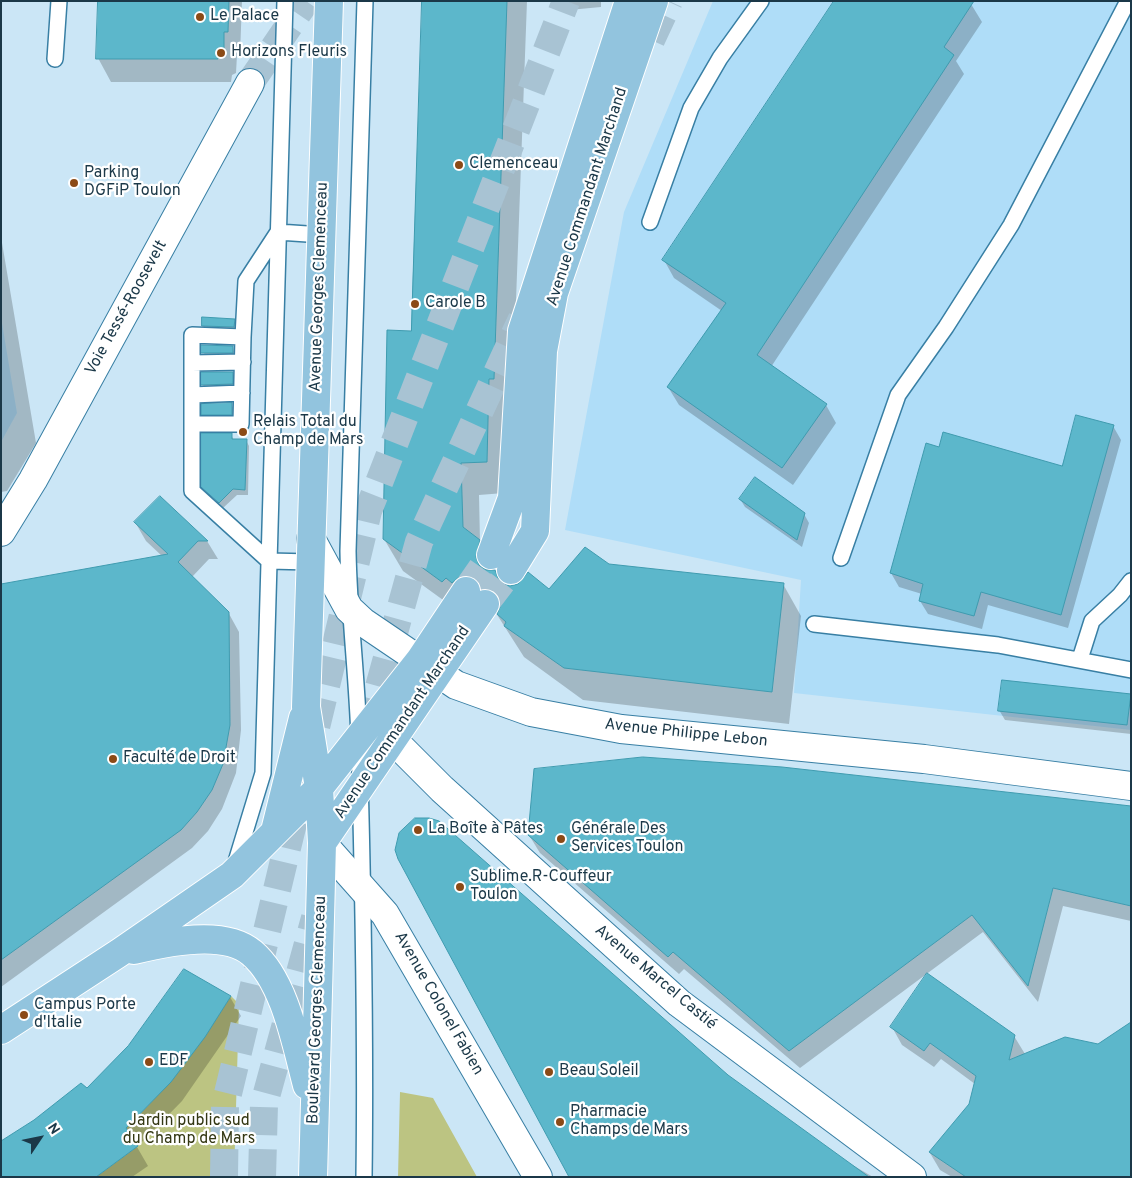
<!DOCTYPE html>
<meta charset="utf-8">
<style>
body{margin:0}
#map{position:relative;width:1132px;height:1178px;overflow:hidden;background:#cbe6f6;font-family:Overpass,sans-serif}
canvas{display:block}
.frame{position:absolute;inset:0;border:2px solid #1b3848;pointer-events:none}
.north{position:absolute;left:15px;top:1113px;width:50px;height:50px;-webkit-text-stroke:4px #fff;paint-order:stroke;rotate:56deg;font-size:14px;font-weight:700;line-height:20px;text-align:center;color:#1b3848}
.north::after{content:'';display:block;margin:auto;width:18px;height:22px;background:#1b3848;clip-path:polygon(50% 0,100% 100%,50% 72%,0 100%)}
</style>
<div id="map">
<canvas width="1132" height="1178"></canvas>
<div class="frame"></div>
<div class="north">N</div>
</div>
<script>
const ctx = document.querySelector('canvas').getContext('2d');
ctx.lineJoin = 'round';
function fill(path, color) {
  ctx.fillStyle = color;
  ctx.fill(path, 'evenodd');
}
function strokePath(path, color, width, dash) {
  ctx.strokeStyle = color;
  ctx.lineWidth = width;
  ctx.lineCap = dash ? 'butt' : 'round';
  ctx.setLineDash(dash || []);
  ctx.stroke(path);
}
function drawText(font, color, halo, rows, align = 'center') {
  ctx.font = font + ' Overpass,sans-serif';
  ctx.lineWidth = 4.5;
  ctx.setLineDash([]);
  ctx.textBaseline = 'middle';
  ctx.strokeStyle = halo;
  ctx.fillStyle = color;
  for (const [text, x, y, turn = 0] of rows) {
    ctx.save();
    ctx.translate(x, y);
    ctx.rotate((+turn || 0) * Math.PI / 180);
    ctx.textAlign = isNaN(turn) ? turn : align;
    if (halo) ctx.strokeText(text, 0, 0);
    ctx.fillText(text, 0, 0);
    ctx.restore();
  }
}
const built = new Path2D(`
 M713,1H1131V730L794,693L801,580L565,530L624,212Z
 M1,317L17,413L1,442Z`);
const green = new Path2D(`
 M231,996L239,1004L234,1177H96L138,1146L126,1128C168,1088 200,1044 231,996Z
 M400,1092L433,1098L477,1177H398Z`);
const shadow = new Path2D(`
 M100,1H242L240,55H237L236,73L232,75L231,82H111L98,58Z
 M423,1H527L512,410L504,493L479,495L480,542L502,584L510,587L549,590L609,566L783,584L801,616L789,724L583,700L524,657L494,610L461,613L403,571L384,539L412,332Z
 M566,1H601V7L569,10Z
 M971,4L982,22L956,61L964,74L771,367L826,405L836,423L793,485L679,405L668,387L722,311L674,278L664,260Z
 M1,237L36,443L7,491L1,492Z
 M234,320L236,331L206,330L203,326Z
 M203,346L233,347L235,357L205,358Z
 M232,373L235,377L234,388L205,389L203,385Z
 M231,404L234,409V419H205L203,414Z
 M1113,426L1121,440L1068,628L988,605L982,629L928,614L920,601L922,594L899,587L891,573L1062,467Z
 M231,435L234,440H246L249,446L248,495H237L223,508L203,487Z
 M160,497L207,541L218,559H209L192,577L228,612L239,632L241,730L236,773L222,809L208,831L192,848L1,987V585L163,557L146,541L135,522Z
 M740,499L804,514L809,523L802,547L745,507Z
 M1131,696V734L1005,720L999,710Z
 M644,758L782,768L1131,807V921L1063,906L1038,1002L983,932L800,1068L684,969L679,974L540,853L529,835Z
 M423,819L727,1076L837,1156L873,1177H570L396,850L400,833L409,823Z
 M230,997L241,1016L182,1101L137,1147L148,1166L132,1177H1L87,1090Z
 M892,1027L1014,1036L1025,1054L1131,1177H952L940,1170L930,1153L970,1104L975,1084L941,1059L934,1067L902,1045Z`);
const building = new Path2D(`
 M98,1H229L228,32H224V50L219,51L218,59H96Z
 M422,1H507L494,379H489L487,462L461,463L463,527L480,540L476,557L479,565L486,570H495L498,578L503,584L510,586L518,584L528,572L549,589L585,547L609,564L784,583L772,692L564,668L504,626L506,622L497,614L501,605L499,598L494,591L481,589L475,578L467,576L459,577L452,583L446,578L442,582L383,539L387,330L411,331Z
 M834,1H974L944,47L954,55L757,355L827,404L782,468L667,387L726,303L662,260Z
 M202,317L235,319L234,327L202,326Z
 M201,345L233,346V353H201Z
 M201,372H233V384L201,385Z
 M232,403V415H201V404Z
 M1076,415L1114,425L1061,615L981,592L974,616L919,601L923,584L890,573L926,443L939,447L943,432L1062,466Z
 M201,433H232V439H247L245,490L233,489L219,503L201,487Z
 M755,477L805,513L797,540L739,499Z
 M160,496L208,541H198L178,562L229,612L230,725L223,764L212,790L197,812L181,830L1,960V584L168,554L134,522Z
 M1002,680L1131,694L1127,725L998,711Z
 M643,757L782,767L1131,806V906L1053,888L1028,986L972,915L789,1051L673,952L668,957L528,835L534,769Z
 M415,818H429L439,821L728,1075L869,1177H569L398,859L395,850L399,833Z
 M184,969L231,996L205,1037L171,1082L126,1128L138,1146L96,1177H1V1141L34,1120L81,1083L87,1088L128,1046Z
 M927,973L1015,1035L1009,1060L1065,1037L1098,1044L1131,1022V1177H966L929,1152L969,1104L976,1076L930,1043L924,1051L890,1027Z`);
const tertiaryTunnel = new Path2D(`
 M250,83L306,1`);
const primaryTunnel = new Path2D(`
 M466,591L491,555
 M485,604L511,570`);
const motorwayTunnel = new Path2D(`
 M651,40L669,1
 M368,727L419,542L522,319
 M224,1177L225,1106L368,511L566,1
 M262,1177L264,1104L315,918`);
const service = new Path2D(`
 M55,59L59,1
 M650,222L691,108L720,58L761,1
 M192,363L243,362
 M192,395L242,393
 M192,424H241L243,337
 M841,558L898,395L946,327L1011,225L1128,1
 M311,562L269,561L192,491V335L243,337L246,281L278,232L322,235
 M814,624L998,645L1131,670
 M1080,659L1092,621L1120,595L1131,581
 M235,865L263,773L285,1
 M364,1177C366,1031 363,885 359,739C357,676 349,614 348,551L365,1`);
const minor = new Path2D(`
 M311,539L349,609L363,622L456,685L531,712L621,729L924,759L1131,786
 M393,740L442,789L679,1003L912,1177
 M322,843L385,914L538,1177`);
const tertiary = new Path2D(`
 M1,532L33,480L250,83`);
const primary = new Path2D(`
 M491,555L512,498L522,331L629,1
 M511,570L535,531L543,351L554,293L654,1
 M275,831L303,718
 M322,843L485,604
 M134,950C166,942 224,929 252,953C285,981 296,1044 307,1085
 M1,1030L119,953L232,875L319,788L420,660L466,591
 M313,1177L322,843L319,788L306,707L329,1`);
const markers = [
 [200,17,5,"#8b4a16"],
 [221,53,5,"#8b4a16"],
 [459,165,5,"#8b4a16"],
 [74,183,5,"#8b4a16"],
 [415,304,5,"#8b4a16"],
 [243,432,5,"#8b4a16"],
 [113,759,5,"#8b4a16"],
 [418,830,5,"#8b4a16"],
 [561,839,5,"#8b4a16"],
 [460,887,5,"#8b4a16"],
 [24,1015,5,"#8b4a16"],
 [149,1062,5,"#8b4a16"],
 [549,1072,5,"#8b4a16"],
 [560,1122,5,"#8b4a16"]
];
const poiNames = [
 ["Le Palace",210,17],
 ["Horizons Fleuris",231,53],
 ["Clemenceau",469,165],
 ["Parking",84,174],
 ["DGFiP Toulon",84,192],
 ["Carole B",425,304],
 ["Relais Total du",253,423],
 ["Champ de Mars",253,441],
 ["Faculté de Droit",123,759],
 ["La Boîte à Pâtes",428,830],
 ["Générale Des",571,830],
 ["Services Toulon",571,848],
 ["Sublime.R-Couffeur",470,878],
 ["Toulon",470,896],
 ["Campus Porte",34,1006],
 ["d'Italie",34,1024],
 ["EDF",159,1062],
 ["Beau Soleil",559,1072],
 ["Pharmacie",570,1113],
 ["Champs de Mars",570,1131]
];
const streetNames = [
 ["Avenue Commandant Marchand",588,197,-72],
 ["Avenue Georges Clemenceau",320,287,-88],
 ["Voie Tessé-Roosevelt",127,308,-61],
 ["Avenue Commandant Marchand",403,723,-56],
 ["Avenue Philippe Lebon",686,734,6],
 ["Avenue Marcel Castié",655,978,40],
 ["Avenue Colonel Fabien",438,1004,60],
 ["Boulevard Georges Clemenceau",318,1010,-88]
];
const parkNames = [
 ["Jardin public sud",189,1122],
 ["du Champ de Mars",189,1140]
];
fill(built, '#afddf8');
fill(green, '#bcc482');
fill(shadow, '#0003');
fill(building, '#5cb7cb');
strokePath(building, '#3f9baf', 1);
strokePath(tertiaryTunnel, '#a8c3d3', 28, [28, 14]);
strokePath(primaryTunnel, '#a8c3d3', 28, [28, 14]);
strokePath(motorwayTunnel, '#a8c3d3', 28, [28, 14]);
strokePath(service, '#387fa4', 18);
strokePath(minor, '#387fa4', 30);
strokePath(tertiary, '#387fa4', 30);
strokePath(primary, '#fff', 30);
strokePath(service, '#fff', 15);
strokePath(minor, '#fff', 28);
strokePath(tertiary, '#fff', 28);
strokePath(primary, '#92c4de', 28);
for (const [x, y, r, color] of markers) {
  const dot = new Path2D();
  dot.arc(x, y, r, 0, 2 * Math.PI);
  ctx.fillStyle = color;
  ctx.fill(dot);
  strokePath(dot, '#fff', 2);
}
drawText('16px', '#1b3848', '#fff', poiNames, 'left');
drawText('16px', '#1b3848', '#fff', streetNames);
drawText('16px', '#333713', '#fff', parkNames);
</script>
